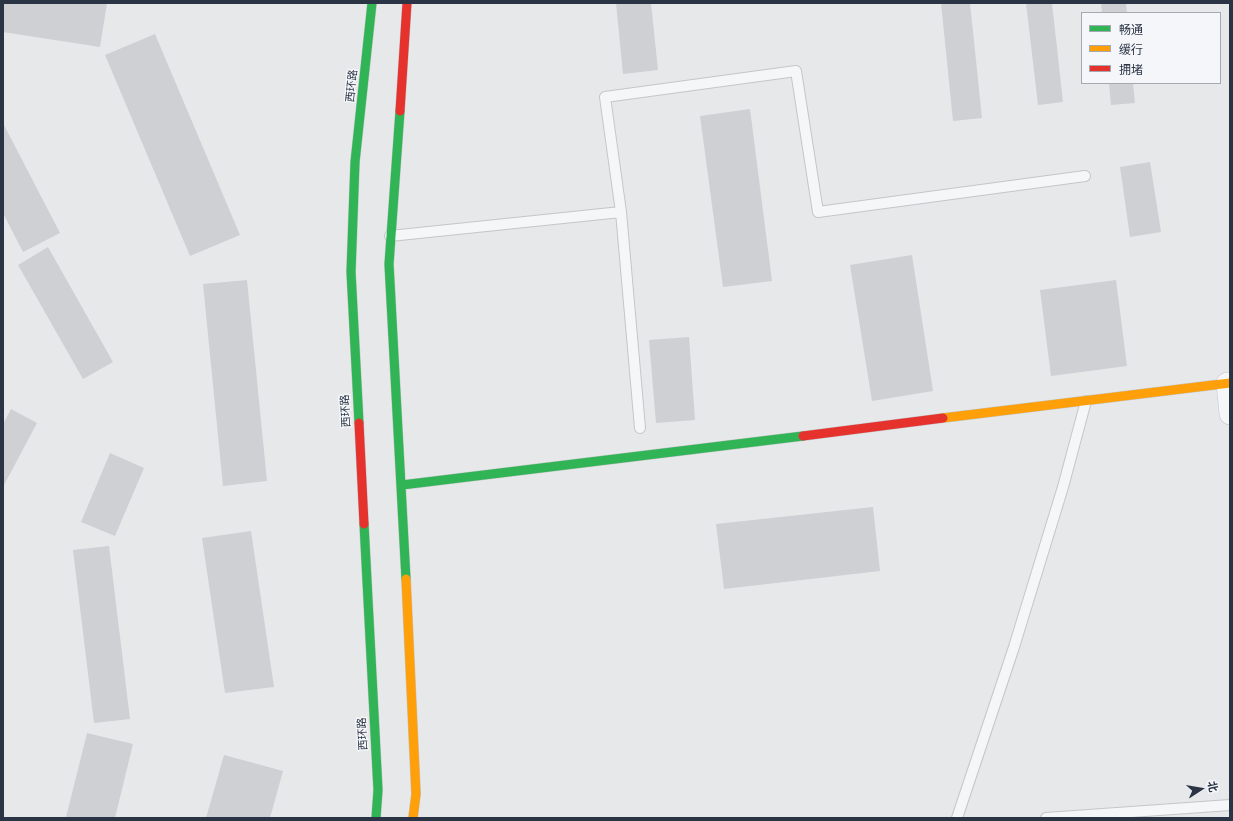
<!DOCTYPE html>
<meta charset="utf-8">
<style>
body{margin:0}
#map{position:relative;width:1233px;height:821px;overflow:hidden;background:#e6e8ea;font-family:"PT Sans","Noto Sans SC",sans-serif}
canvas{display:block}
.frame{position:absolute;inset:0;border:4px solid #2b3445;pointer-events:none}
.legend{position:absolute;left:1081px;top:12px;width:140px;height:72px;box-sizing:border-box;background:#f4f6f9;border:1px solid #a4a8b1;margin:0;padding:5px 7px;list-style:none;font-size:12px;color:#2b3445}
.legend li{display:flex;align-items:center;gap:8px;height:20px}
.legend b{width:20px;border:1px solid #a4a8b1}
.north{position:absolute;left:1181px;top:769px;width:40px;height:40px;-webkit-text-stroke:3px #f4f6f9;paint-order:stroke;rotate:78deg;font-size:11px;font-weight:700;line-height:16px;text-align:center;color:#2b3445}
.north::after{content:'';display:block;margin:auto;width:14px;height:18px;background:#2b3445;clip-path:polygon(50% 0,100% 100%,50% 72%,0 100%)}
</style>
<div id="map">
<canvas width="1233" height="821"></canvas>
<div class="frame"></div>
<ul class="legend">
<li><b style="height:5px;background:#30b455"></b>畅通</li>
<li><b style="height:5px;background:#ff9f0a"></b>缓行</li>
<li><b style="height:5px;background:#e5322d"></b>拥堵</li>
</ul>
<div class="north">北</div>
</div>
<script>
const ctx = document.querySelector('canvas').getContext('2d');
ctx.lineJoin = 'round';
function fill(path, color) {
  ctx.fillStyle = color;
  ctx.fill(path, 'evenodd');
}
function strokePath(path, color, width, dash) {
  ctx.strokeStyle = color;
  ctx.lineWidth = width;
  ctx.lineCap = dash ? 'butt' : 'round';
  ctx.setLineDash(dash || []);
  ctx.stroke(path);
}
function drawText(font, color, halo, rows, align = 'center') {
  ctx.font = font + ' "PT Sans","Noto Sans SC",sans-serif';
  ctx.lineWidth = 3;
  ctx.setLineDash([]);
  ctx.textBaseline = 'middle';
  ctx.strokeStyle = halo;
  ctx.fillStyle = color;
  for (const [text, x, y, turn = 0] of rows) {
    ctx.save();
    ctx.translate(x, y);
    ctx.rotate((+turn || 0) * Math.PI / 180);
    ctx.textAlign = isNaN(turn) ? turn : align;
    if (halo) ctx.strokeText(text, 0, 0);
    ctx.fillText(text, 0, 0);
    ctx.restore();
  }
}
const building = new Path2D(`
 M3,3H107L100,47L3,32Z
 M616,3H651L658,70L623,74Z
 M941,3H970L982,118L953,121Z
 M1026,3H1052L1063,102L1038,105Z
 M1101,3H1126L1127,13H1102Z
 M155,34L240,235L190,256L105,55Z
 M1109,83H1133L1135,103L1111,105Z
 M750,109L772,281L723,287L700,116Z
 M3,123L60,233L23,252L3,213Z
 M1150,162L1161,232L1130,237L1120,167Z
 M48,247L113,362L83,379L18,265Z
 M912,255L933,391L872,401L850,265Z
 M247,280L267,481L223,486L203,284Z
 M1116,280L1127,366L1051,376L1040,290Z
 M689,337L695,420L656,423L649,340Z
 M11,409L37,423L3,487V424Z
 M110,453L144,468L115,536L81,522Z
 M873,507L880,571L724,589L716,524Z
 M251,531L274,687L225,693L202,538Z
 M109,546L130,719L94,723L73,550Z
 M87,733L133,744L115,818H72L66,817Z
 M224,755L283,771L270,818H206Z`);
const lane = new Path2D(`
 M621,212L605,97L796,71L818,212L1085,176
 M390,236L621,212L640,428
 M957,818L1014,647L1063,487L1086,401
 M1046,818L1230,805`);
const street = new Path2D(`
 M1227,383L1230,414`);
const fast = new Path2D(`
 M400,111L389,264L406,579
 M359,423L351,272L355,162L372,3
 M402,485L803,436
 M364,524L378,790L376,818`);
const slow = new Path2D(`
 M943,418L1230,383
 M406,579L416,794L413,818`);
const jam = new Path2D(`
 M400,111L407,3
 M359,423L364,524
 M803,436L943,418`);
const streetNames = [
 ["西环路",352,86,-84],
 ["西环路",346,411,-93],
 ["西环路",363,734,-93]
];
fill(building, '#ced0d3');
strokePath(lane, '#c4c6c8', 12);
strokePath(street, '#c4c6c8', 22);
strokePath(fast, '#c4c6c8', 10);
strokePath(slow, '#c4c6c8', 10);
strokePath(jam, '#c4c6c8', 10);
strokePath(lane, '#f5f6f7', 10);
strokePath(street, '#f5f6f7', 21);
strokePath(fast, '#30b455', 9);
strokePath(slow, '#ff9f0a', 9);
strokePath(jam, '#e5322d', 9);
drawText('11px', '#2b3445', '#f4f6f9', streetNames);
</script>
